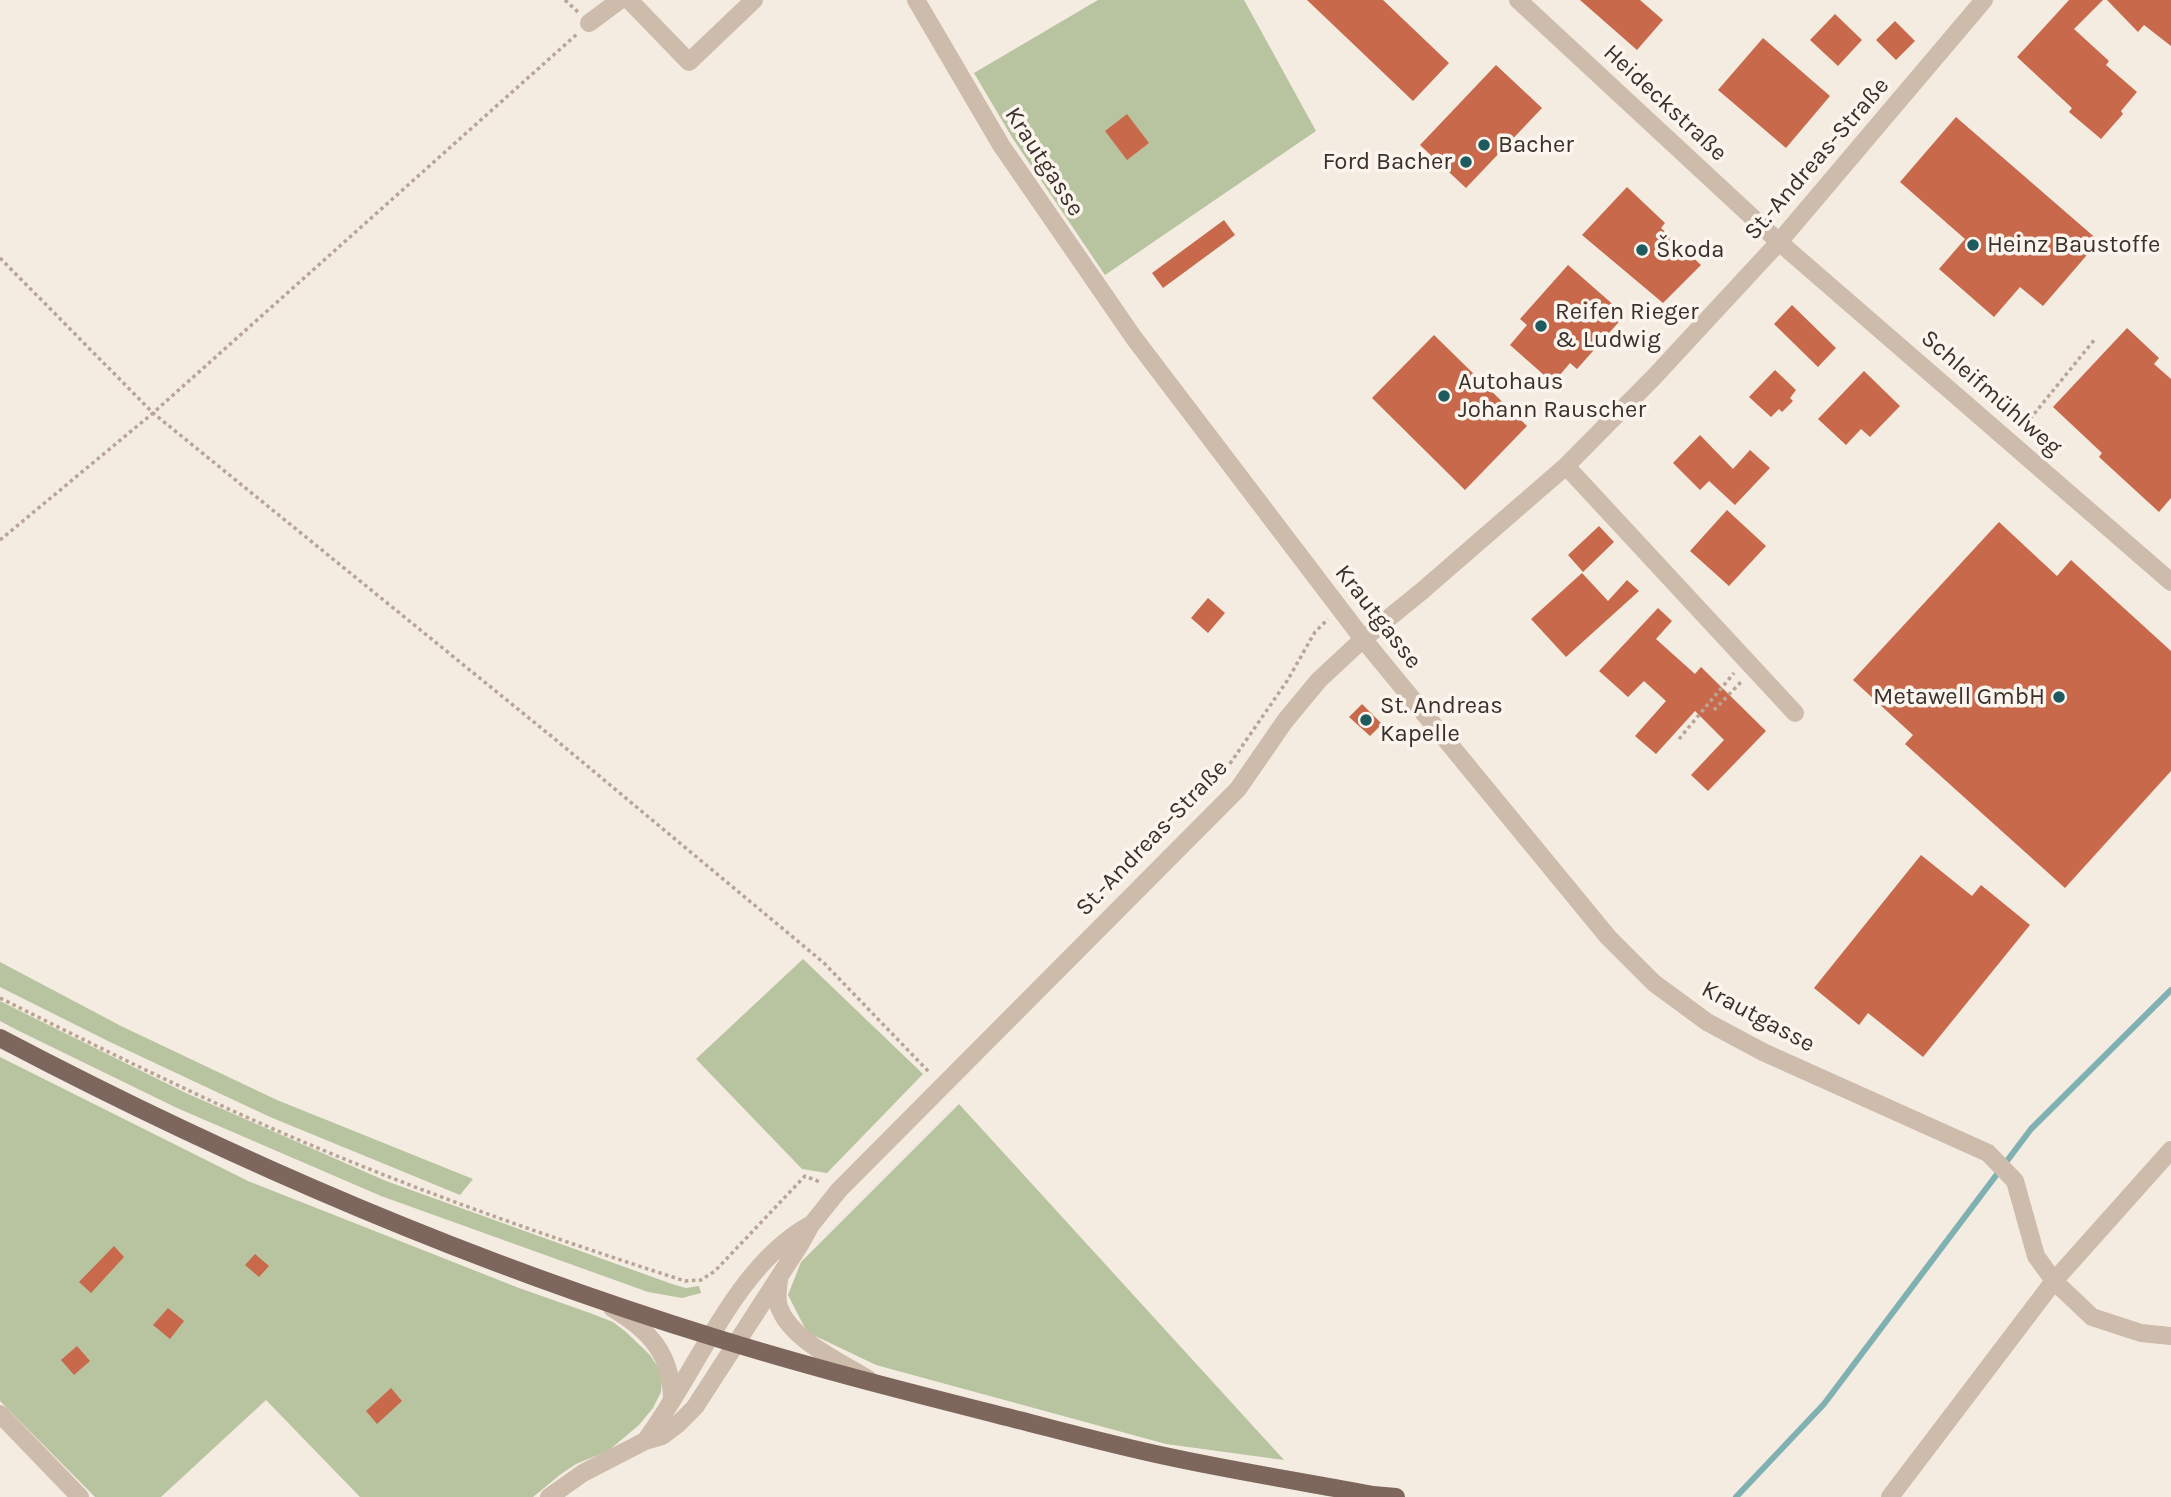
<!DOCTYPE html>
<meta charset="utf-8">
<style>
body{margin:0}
canvas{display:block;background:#f4ebe1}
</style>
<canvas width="2171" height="1497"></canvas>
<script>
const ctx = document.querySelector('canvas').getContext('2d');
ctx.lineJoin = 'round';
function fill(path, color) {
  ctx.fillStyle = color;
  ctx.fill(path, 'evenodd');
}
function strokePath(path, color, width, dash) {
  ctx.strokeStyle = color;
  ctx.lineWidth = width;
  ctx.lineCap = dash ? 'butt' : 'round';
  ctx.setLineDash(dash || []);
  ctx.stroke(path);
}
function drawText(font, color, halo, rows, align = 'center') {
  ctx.font = font + ' Karla,sans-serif';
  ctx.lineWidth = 7;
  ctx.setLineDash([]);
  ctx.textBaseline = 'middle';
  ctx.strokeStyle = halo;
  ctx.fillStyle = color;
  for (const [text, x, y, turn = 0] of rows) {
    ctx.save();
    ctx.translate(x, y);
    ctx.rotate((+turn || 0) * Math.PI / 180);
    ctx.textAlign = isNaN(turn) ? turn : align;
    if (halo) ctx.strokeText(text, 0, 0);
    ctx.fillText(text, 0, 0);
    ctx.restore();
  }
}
const green = new Path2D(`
 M1098,0H1244L1316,131L1105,275L1013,139L974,73Z
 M803,959L923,1074L827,1173L802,1169L696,1059Z
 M0,962L121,1026L277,1100L473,1179L460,1195L270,1117L110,1042L0,987Z
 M0,1001L186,1093L386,1181L672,1284L686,1288L699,1286L701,1293L682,1298L648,1292L381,1196L177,1108L17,1030L0,1021Z
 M0,1057L248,1181L519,1288L590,1313L613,1322L626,1332L650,1355L659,1369L662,1380L661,1392L653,1408L639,1425L608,1451L576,1464L561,1474L533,1497H360L266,1400L161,1497H95L0,1401Z
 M959,1104L1284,1460L1166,1444L876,1365L807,1332L788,1295L801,1262Z`);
const stream = new Path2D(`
 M1736,1497L1824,1404L2031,1129L2171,990`);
const building = new Path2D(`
 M1307,0H1383L1449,63L1413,101Z
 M1580,0H1640L1663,20L1637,50Z
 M2069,0H2103L2074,29L2109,61L2106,65L2137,92L2121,111L2123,114L2101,139L2069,112L2072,108L2017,57Z
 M2107,0H2171V46L2144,25L2138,32Z
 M1835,14L1862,40L1838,66L1810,40Z
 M1895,21L1915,41L1896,60L1876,40Z
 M1763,38L1830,96L1786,148L1718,90Z
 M1496,65L1542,108L1466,188L1420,145Z
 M1127,114L1149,143L1127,160L1105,131Z
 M1956,117L2099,241L2043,306L2020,287L1994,317L1939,269L1965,239L1900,182Z
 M1627,187L1665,223L1661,228L1701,265L1663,303L1582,235Z
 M1224,220L1235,235L1163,288L1152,273Z
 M1568,265L1625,315L1577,369L1570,363L1553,383L1510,345L1527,325L1520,319Z
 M1792,305L1836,348L1818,367L1774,324Z
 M2127,328L2159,358L2154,364L2171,379V498L2159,512L2099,457L2102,453L2053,407Z
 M1434,335L1527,426L1465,490L1372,398Z
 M1775,370L1796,390L1790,398L1793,401L1782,412L1779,409L1771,417L1749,397Z
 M1864,371L1900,406L1870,437L1861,429L1846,445L1818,419Z
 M1700,435L1733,469L1750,450L1770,468L1735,505L1709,481L1700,490L1673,463Z
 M1727,510L1766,546L1729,586L1690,551Z
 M1999,522L2057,576L2071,560L2171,651V771L2065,888L1905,744L1913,735L1853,680Z
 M1599,526L1614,542L1583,572L1568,555Z
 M1582,573L1608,601L1627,580L1639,591L1566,657L1531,619Z
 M1208,598L1225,613L1208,633L1191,618Z
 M1658,608L1672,621L1656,639L1695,674L1701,667L1766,731L1708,791L1691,775L1724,740L1695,711L1656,754L1635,736L1666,701L1644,681L1628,697L1599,671Z
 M1362,704L1382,724L1370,736L1349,717Z
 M1921,855L1972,896L1981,885L2030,925L1923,1057L1868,1013L1859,1025L1814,988Z
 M114,1246L124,1257L91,1293L79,1282Z
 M255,1254L269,1266L259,1277L245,1265Z
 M168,1308L184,1321L170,1339L153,1325Z
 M77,1346L90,1361L74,1375L61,1360Z
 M391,1388L402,1401L377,1424L366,1411Z`);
const path = new Path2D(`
 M565,0L578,12
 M0,258L153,413L556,740L824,963L929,1072
 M2021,430L2095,339
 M0,540L153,413L577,34
 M1714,710L1742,681
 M1679,739L1734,673
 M1218,781L1287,681L1315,632L1328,619
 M0,998C84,1040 168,1082 253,1120C394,1183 539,1234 685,1281L701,1280L715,1271L805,1176L820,1182`);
const minor = new Path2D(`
 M629,0L689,62L754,0
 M916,0L1001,145L1134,338L1363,639L1608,937L1654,983L1707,1022L1763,1052L1988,1153L2015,1181L2036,1256L2054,1281L2092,1317L2141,1333L2171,1336
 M1518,0L1779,242L2171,582
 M589,23L620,0
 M1566,466L1795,713
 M779,1280C778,1289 776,1298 779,1307C791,1340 839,1361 868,1379
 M612,1308C649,1330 672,1354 672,1400
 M0,1414L80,1497
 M645,1441C696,1374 733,1269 808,1226
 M549,1497L583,1473L645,1441L662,1436L678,1424L695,1407L801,1243L811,1225L839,1190L1238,789L1285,721L1319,680L1363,639L1422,591L1566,466L1654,377L1779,242L1984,0
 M1890,1497L2054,1281L2171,1150`);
const major = new Path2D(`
 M0,1038C228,1158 467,1261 713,1337C806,1366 900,1390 995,1414C1051,1428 1108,1444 1165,1456C1234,1471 1304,1482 1373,1495L1396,1497`);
const markers = [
 [1484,145,7,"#1f5a5e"],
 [1466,162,7,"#1f5a5e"],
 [1973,245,7,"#1f5a5e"],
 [1642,250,7,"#1f5a5e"],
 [1541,326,7,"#1f5a5e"],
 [1444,396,7,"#1f5a5e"],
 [2059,697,7,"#1f5a5e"],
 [1366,720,7,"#1f5a5e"]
];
const streetNames = [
 ["Heideckstraße",1665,103,43],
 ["St.-Andreas-Straße",1817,159,-49],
 ["Krautgasse",1044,162,57],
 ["Schleifmühlweg",1991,393,41],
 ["Krautgasse",1378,617,52],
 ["St.-Andreas-Straße",1152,838,-46],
 ["Krautgasse",1758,1017,28]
];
const poiNames = [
 ["Bacher",1498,145],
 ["Ford Bacher",1452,162,"right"],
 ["Heinz Baustoffe",1987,245],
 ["Škoda",1656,250],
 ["Reifen Rieger",1555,312],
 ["& Ludwig",1555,340],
 ["Autohaus",1458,382],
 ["Johann Rauscher",1458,410],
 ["Metawell GmbH",2045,697,"right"],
 ["St. Andreas",1380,706],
 ["Kapelle",1380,734]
];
fill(green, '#b8c4a0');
strokePath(stream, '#7fb0b2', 6);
fill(building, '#c8694b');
strokePath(path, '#b9a596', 3.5, [3.5, 3.5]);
strokePath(minor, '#cdbbac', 18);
strokePath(major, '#7d675c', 18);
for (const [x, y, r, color] of markers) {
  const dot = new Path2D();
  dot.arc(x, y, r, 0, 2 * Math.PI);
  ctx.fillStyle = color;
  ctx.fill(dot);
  strokePath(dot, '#fbf5ee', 2.5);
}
drawText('24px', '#3b302b', '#fbf5ee', streetNames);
drawText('24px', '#3b302b', '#fbf5ee', poiNames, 'left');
</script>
